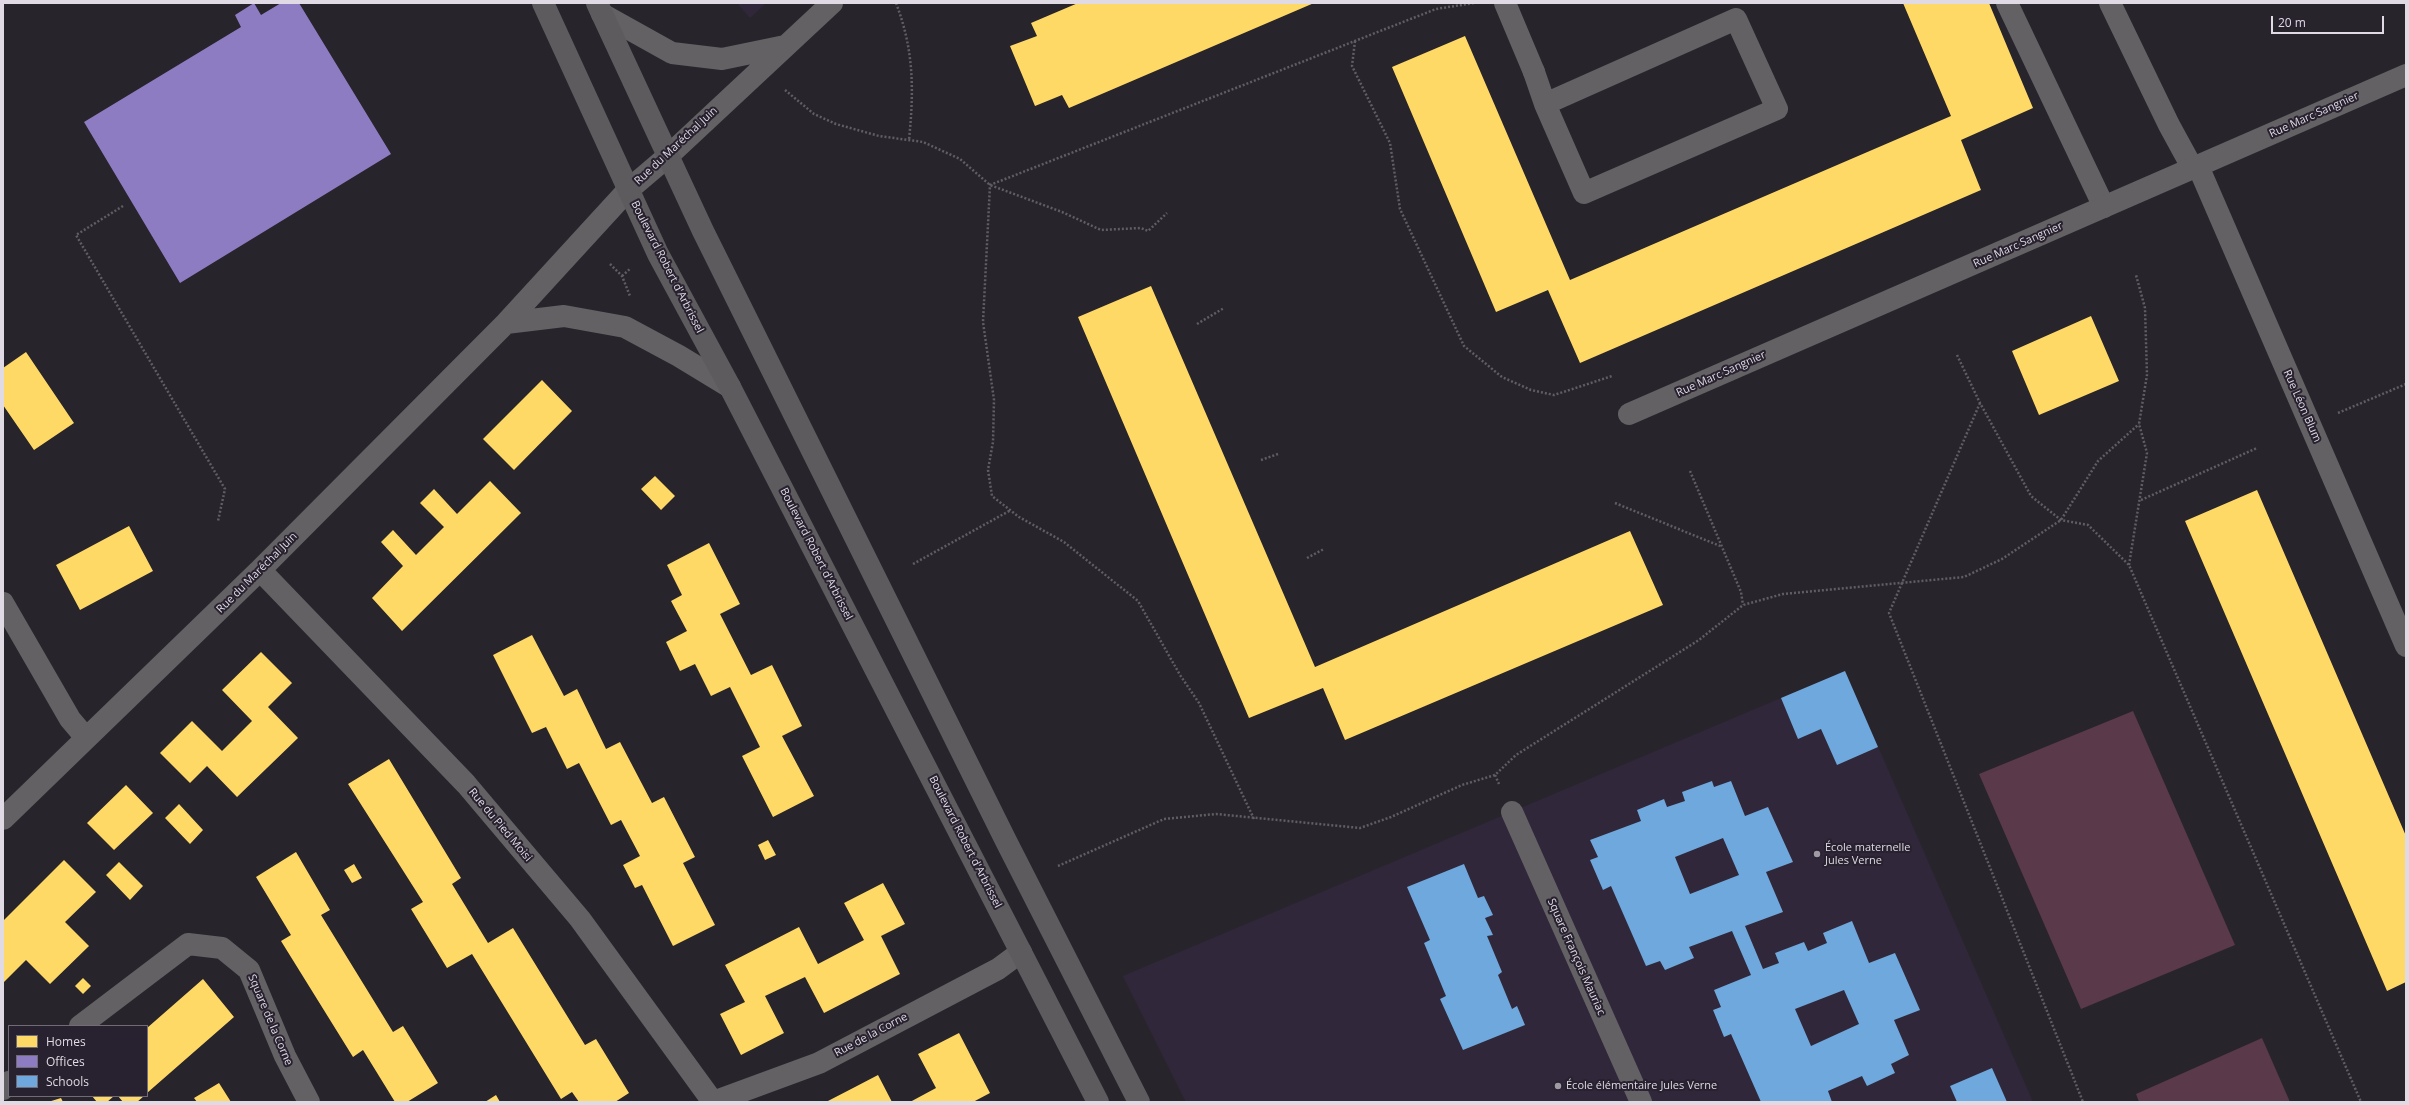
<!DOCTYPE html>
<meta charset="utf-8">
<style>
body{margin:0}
#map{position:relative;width:2409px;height:1105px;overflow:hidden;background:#28242c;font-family:"Open Sans",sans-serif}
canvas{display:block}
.frame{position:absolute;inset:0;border:4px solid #dfdae4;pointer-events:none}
.legend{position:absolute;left:8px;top:1025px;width:140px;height:72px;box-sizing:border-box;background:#28212f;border:1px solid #716b77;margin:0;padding:5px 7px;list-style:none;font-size:12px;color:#dfdae4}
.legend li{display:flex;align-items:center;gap:8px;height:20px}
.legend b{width:20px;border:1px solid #716b77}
.scale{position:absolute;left:2271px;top:16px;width:113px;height:18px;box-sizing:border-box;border:2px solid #dfdae4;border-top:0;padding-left:5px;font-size:12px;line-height:14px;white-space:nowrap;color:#dfdae4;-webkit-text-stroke:3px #28212f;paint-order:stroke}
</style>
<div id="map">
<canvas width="2409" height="1105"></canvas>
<div class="frame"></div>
<ul class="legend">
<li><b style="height:11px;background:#ffd966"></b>Homes</li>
<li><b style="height:11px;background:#8e7cc3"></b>Offices</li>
<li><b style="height:11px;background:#6fa8dc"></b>Schools</li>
</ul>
<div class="scale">20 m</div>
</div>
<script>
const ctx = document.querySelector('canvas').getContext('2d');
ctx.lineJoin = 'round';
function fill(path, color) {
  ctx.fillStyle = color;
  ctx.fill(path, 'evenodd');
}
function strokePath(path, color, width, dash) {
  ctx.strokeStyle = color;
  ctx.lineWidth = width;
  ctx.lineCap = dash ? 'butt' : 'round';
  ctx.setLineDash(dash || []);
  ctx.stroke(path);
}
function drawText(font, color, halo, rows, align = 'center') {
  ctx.font = font + ' "Open Sans",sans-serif';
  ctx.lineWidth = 4;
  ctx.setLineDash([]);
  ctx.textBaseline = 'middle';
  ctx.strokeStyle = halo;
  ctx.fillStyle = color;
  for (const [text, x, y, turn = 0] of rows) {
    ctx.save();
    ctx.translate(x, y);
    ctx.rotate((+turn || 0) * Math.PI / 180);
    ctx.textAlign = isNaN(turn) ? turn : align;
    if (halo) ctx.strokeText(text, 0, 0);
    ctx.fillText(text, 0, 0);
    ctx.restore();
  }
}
const built = new Path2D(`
 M737,3H766L750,18Z
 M1845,671L2033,1102H1186L1123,976Z`);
const green = new Path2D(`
 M2133,711L2235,945L2081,1009L1979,774Z
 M2262,1038L2290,1102H2139L2136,1094Z`);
const homes = new Path2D(`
 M1078,3H1314L1069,108L1062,95L1035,106L1010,46L1037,36L1031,23Z
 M1903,3H1989L2009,51L2033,108L1961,140L1981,190L1580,363L1548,290L1496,312L1392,67L1465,36L1570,280L1951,116Z
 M1151,286L1315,667L1630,531L1663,605L1345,740L1323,688L1249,718L1078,317Z
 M2091,316L2119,381L2039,415L2012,351Z
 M26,352L74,423L34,450L3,405V368Z
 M542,380L572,411L514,470L483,439Z
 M655,476L675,496L661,510L641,489Z
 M490,481L521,513L402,631L372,598L403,566L381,542L393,530L416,555L444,527L420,503L434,489L457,514Z
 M2257,490L2406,836V982L2387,991L2185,521Z
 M129,526L153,571L80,610L56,565Z
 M709,543L740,604L720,614L751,675L772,665L802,726L782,736L814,796L773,817L742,756L760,747L730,687L711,696L695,664L680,671L666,642L687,631L671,601L682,595L667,565Z
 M532,635L564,696L577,689L606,749L620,742L652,803L664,797L695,857L683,863L715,925L673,946L642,885L635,888L623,865L640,856L621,820L611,825L579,763L567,769L546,727L532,733L493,655Z
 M261,652L292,683L268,707L298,738L237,797L207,766L190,783L160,753L192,721L222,751L252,721L222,690Z
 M389,759L461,878L452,884L488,943L513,928L585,1045L596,1039L629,1093L615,1102H579L572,1092L561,1099L472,954L447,968L411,909L423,902L348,784Z
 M126,785L153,813L114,850L87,823Z
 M179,804L203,830L190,844L165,818Z
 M768,840L776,855L765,860L758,845Z
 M296,852L330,910L321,915L393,1032L403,1026L438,1083L407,1102H395L363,1050L353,1057L281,941L291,935L256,877Z
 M64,860L96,892L65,922L89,946L50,984L26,960L3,983V921Z
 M119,862L143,886L130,900L106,875Z
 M354,864L362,878L352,883L344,870Z
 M883,883L905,924L881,936L900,974L824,1013L805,977L765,996L784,1033L741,1055L720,1014L745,1002L725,965L799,927L818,964L864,940L844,903Z
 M83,978L91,986L83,994L75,986Z
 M203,979L234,1017L147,1093V1028Z
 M959,1033L990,1093L973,1102H910L936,1088L918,1054Z
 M878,1075L892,1102H826L855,1087Z
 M219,1083L231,1102H197L194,1098Z
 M496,1095L500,1102H485Z
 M92,1096H114L107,1102H97Z
 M118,1096H144L137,1102H123Z
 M61,1098L63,1102H48Z`);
const offices = new Path2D(`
 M254,3L261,15L281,3H299L391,154L180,283L84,122L241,27L235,15Z`);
const schools = new Path2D(`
 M1845,671L1878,747L1837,765L1821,729L1798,739L1781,698Z
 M1712,781L1714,787L1731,781L1745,816L1768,807L1793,862L1766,872L1783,912L1745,926L1763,969L1779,963L1775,953L1804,942L1808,951L1827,943L1823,933L1852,921L1869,963L1895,953L1920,1010L1894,1020L1909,1055L1891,1064L1895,1073L1867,1086L1862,1076L1828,1091L1832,1102H1761L1731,1034L1724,1037L1713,1010L1721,1007L1714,990L1751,975L1732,931L1689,947L1694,958L1665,970L1660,961L1646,966L1611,886L1603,890L1590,860L1598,857L1590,840L1641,821L1637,810L1664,799L1667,807L1685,801L1682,792ZM1723,838L1739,875L1690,894L1675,857ZM1844,990L1859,1024L1811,1046L1795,1009Z
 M1464,864L1478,898L1484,896L1493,915L1485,918L1493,935L1487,936L1502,972L1498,975L1512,1009L1517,1006L1525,1025L1463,1050L1440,999L1446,996L1424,943L1430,940L1407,887Z
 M1992,1068L2007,1102H1957L1950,1086Z`);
const path = new Path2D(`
 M896,3C914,50 914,90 909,140
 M1355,41L1352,66L1390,143L1400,209L1464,346L1502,377L1531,390L1554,395L1612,376
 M785,90L814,114L836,124L879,136L923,142L960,159L990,185L1062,212L1101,230L1141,228L1148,231L1167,213
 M123,206L76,235L225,489L218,521
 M610,264L622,276L630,296
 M622,276L631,268
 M1197,324L1224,308
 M1957,355L1980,403L2031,496L2061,520L2088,525L2129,565L2361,1102
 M1980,403L1889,613L2083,1102
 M2338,413L2406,384
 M1261,460L1278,454
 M1690,471L1741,592L1743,605
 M2141,500L2257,448
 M1615,503L1720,546
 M1307,558L1324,549
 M913,564L1011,510
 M2129,565L2147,453L2139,424L2147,375L2145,308L2136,275
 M1495,775L1499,784
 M1254,819L1199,703L1180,675L1138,601L1064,542L1019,517L992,496L988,470L993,442L994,400L983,322L990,185L1436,9L1474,3
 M1058,866L1164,819L1216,814L1360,828L1391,817L1462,785L1495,775L1516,755L1699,640L1743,605L1783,594L1964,577L2002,559L2061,520L2098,461L2139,424`);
const lane = new Path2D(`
 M2007,3L2104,207
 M2110,3L2169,125L2193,169
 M1534,72L1545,104L1584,193L1777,109L1736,19L1545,104`);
const street = new Path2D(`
 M1505,3L1534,72
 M602,14L672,53L722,59L785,46
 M2198,166L2406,646
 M506,323L564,316L625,327L679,356L730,387
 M1629,414L2406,75
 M260,570L466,784L580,919L713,1102
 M3,603L70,719L86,738
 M1512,812L1641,1102
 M3,819L260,570L506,323L627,191L667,157L832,3
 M80,1026L188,944L222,948L249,970L285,1056L309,1102
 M3,1089L9,1082
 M713,1102L819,1063L998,969L1021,952`);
const secondary = new Path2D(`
 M543,3L658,254L730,387L1098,1102
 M597,3L703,231L1006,841L1139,1102`);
const markers = [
 [1817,854,4,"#9f9aa4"],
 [1558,1086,4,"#9f9aa4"]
];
const streetNames = [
 ["Rue Marc Sangnier",2314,115,-24],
 ["Rue du Maréchal Juin",676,146,-43],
 ["Rue Marc Sangnier",2018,245,-24],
 ["Boulevard Robert d'Arbrissel",667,267,63],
 ["Rue Marc Sangnier",1721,374,-24],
 ["Rue Léon Blum",2302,406,66],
 ["Boulevard Robert d'Arbrissel",816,554,63],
 ["Rue du Maréchal Juin",257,573,-45],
 ["Rue du Pied Moisi",500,825,50],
 ["Boulevard Robert d'Arbrissel",965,842,63],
 ["Square François Mauriac",1576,957,66],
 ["Square de la Corne",270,1020,67],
 ["Rue de la Corne",871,1035,-28]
];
const poiNames = [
 ["École maternelle",1825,848],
 ["Jules Verne",1825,861],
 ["École élémentaire Jules Verne",1566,1086]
];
fill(built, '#30273a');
fill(green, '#59394a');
fill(homes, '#ffd966');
fill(offices, '#8e7cc3');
fill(schools, '#6fa8dc');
strokePath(path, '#605e62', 2.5, [2, 2]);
strokePath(lane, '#646164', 22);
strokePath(street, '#646164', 22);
strokePath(secondary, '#5e5b5f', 22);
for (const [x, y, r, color] of markers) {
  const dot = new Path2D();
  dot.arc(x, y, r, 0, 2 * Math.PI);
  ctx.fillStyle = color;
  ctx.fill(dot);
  strokePath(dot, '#28212f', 1.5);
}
drawText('11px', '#dfdae4', '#28212f', streetNames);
drawText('11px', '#dfdae4', '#28212f', poiNames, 'left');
</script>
